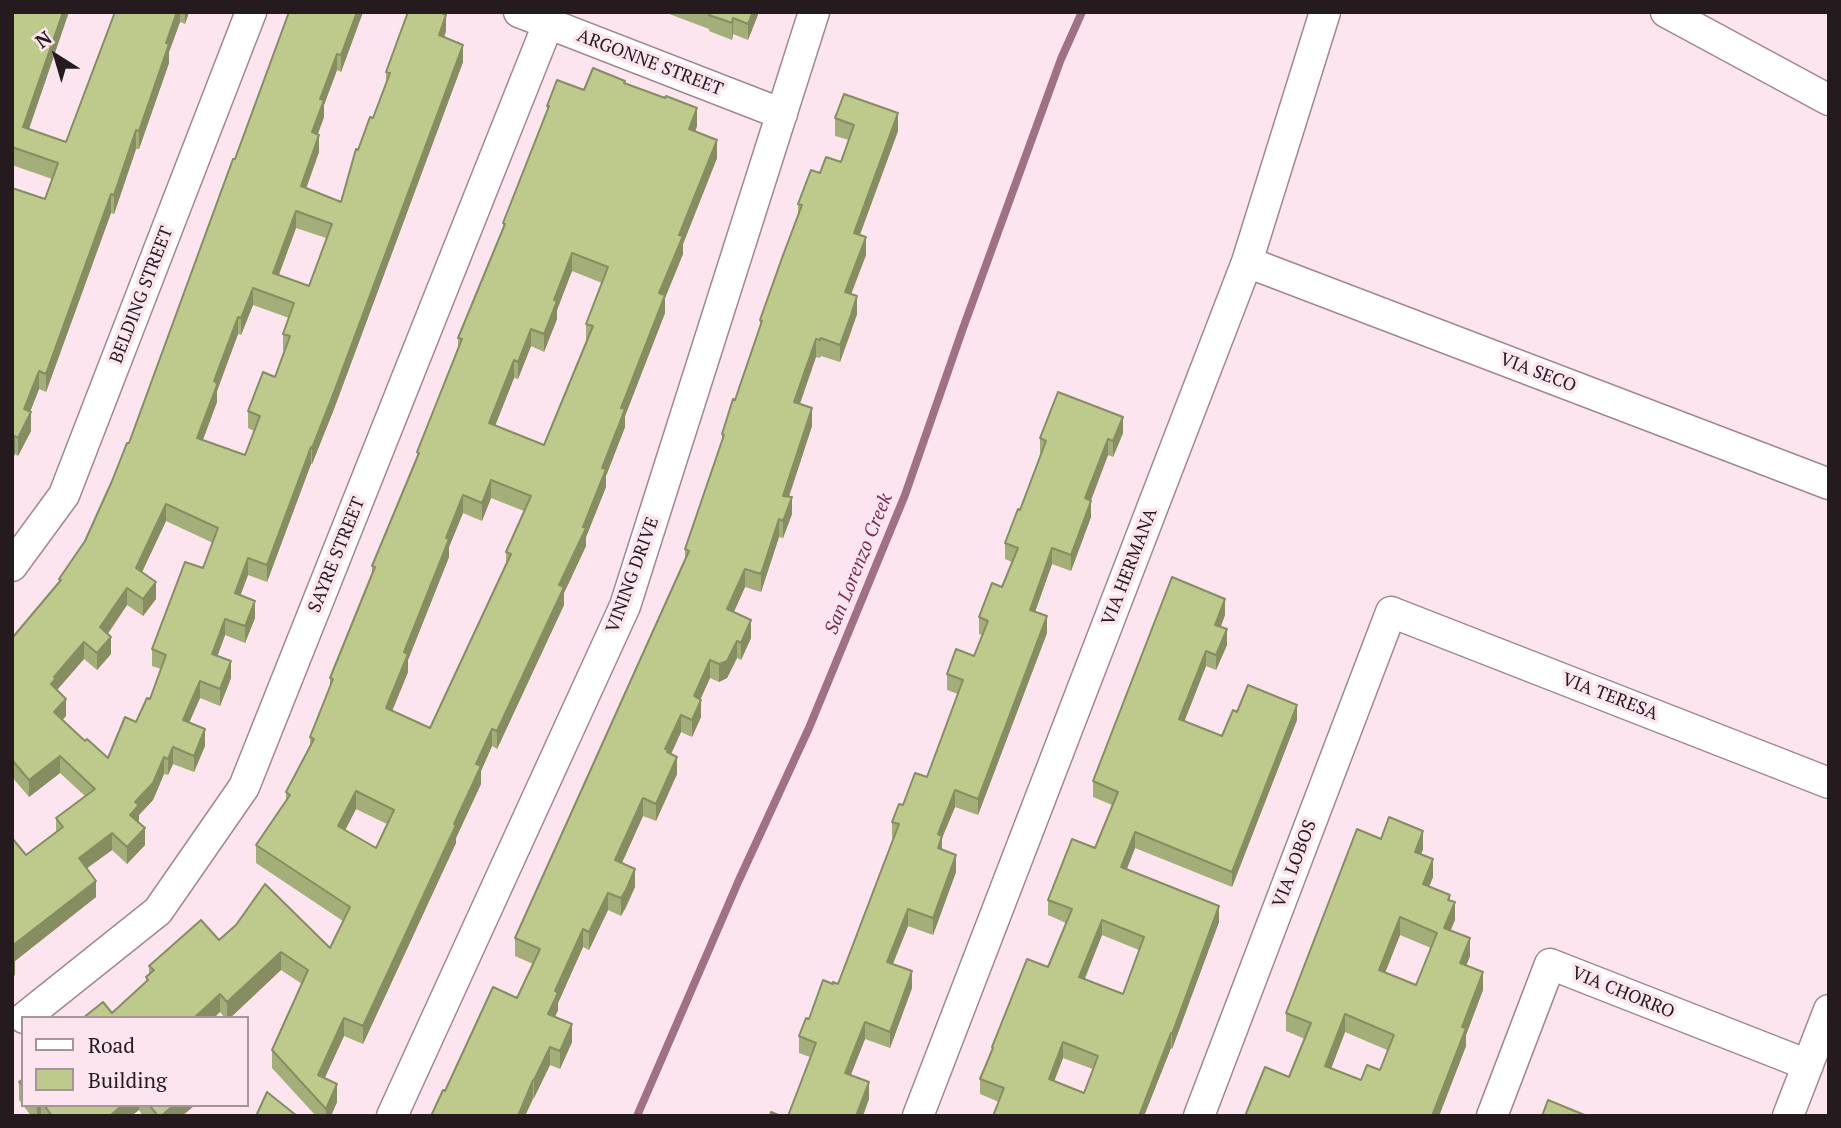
<!DOCTYPE html>
<style>
body{margin:0}
#map{position:relative;width:1841px;height:1128px;overflow:hidden;background:#fce5ee;font-family:"PT Serif",serif}
canvas{display:block}
.frame{position:absolute;inset:0;border:14px solid #251b1f;pointer-events:none}
.legend{position:absolute;left:21px;top:1016px;width:228px;height:91px;box-sizing:border-box;background:#fce5ee;border:2px solid #a6949b;margin:0;padding:9px 12px;list-style:none;font-size:21px;color:#251b1f}
.legend li{display:flex;align-items:center;gap:14px;height:35px}
.legend b{width:35px;border:2px solid #a6949b}
.north{position:absolute;left:21px;top:21px;width:70px;height:70px;-webkit-text-stroke:5px #fce5ee;paint-order:stroke;rotate:323deg;font-size:19px;font-weight:700;line-height:28px;text-align:center;color:#251b1f}
.north::after{content:'';display:block;margin:auto;width:24px;height:32px;background:#251b1f;clip-path:polygon(50% 0,100% 100%,50% 72%,0 100%)}
</style>
<div id="map">
<canvas width="1841" height="1128"></canvas>
<div class="frame"></div>
<ul class="legend">
<li><b style="height:9px;background:#fff"></b>Road</li>
<li><b style="height:19px;background:#beca8b"></b>Building</li>
</ul>
<div class="north">N</div>
</div>
<script>
const ctx = document.querySelector('canvas').getContext('2d');
ctx.lineJoin = 'round';
function strokePath(path, color, width, dash) {
  ctx.strokeStyle = color;
  ctx.lineWidth = width;
  ctx.lineCap = dash ? 'butt' : 'round';
  ctx.setLineDash(dash || []);
  ctx.stroke(path);
}
function fill(path, color) {
  ctx.fillStyle = color;
  ctx.fill(path, 'evenodd');
}
function drawText(font, color, halo, rows, align = 'center') {
  ctx.font = font + ' "PT Serif",serif';
  ctx.lineWidth = 7;
  ctx.setLineDash([]);
  ctx.textBaseline = 'middle';
  ctx.strokeStyle = halo;
  ctx.fillStyle = color;
  for (const [text, x, y, turn = 0] of rows) {
    ctx.save();
    ctx.translate(x, y);
    ctx.rotate((+turn || 0) * Math.PI / 180);
    ctx.textAlign = isNaN(turn) ? turn : align;
    if (halo) ctx.strokeText(text, 0, 0);
    ctx.fillText(text, 0, 0);
    ctx.restore();
  }
}
const stream = new Path2D(`
 M637,1116L739,880L809,728L905,495L962,331L1061,59L1082,12`);
const minor = new Path2D(`
 M519,12L782,114
 M1666,12L1829,100
 M1247,262L1829,484
 M12,566L64,495L251,12
 M24,1018L158,911L244,787L548,24
 M392,1116L625,606L814,12
 M918,1116L1247,262L1325,12
 M1199,1116L1391,612L1829,783
 M1492,1116L1550,964L1808,1065
 M1788,1116L1829,1010`);
const wall = new Path2D(`
 M12,12L61,35L29,129L66,142L115,12H189L185,24L180,22L169,52V63L139,149H136L114,214L111,213L46,392L39,389L30,412L31,431L18,456L15,454L12,460V188L45,199L52,179L12,165Z
 M363,12L341,72L337,70L324,105V117L318,134L319,152L306,188L341,202L358,150L373,118L386,82V72L446,31L444,37L463,62L334,409L312,464H311L267,582L248,575L240,595L255,618L245,643L225,635L217,657L231,678L220,706L200,698L189,722L205,746L194,772L173,764L168,775L164,774L153,800L139,815V822L145,845L127,864L112,850L87,868L96,897L15,961V975L12,977V838L26,855L56,832V818L85,796L60,773L29,797L12,777V637H13L59,583V579L85,541L129,443L235,159ZM296,228L326,238L309,286L279,275ZM253,305L289,318L283,334V350L285,351L275,377L248,411V428L254,431L245,455L203,440L217,402V391L238,334L241,335ZM166,521L213,543L203,568L152,649V666L161,669L150,699L136,722L108,758L85,741L62,720L66,716L57,690L84,659L97,670L111,654L108,634L127,605L143,616L156,599L142,572Z
 M664,12H759L748,40L733,34L732,40L709,31V29Z
 M625,83L697,126L695,132L717,158L683,244V254L665,298V313L625,416V427L606,476V487L586,537V546L564,593V605L497,749L492,746L481,771V784L456,838V843L363,1044L344,1036L324,1078L337,1102L331,1116H316L272,1068V1050L302,984L281,970L230,1018H225L220,1012L112,1013L146,982V977L149,974V966L219,940L330,948L343,921L256,863V845L286,801V792L310,747V737L330,688V678L372,573V566L417,457V452L458,347V338L503,229V223L547,111V106L584,90ZM572,271L602,283L586,324V342L544,445L495,426L514,378L518,379L531,346L544,352L557,319V310ZM491,498L524,511L506,552V564L430,728L392,711L408,672V660L449,557V547L463,513L482,521ZM356,809L387,824L376,848L345,830Z
 M835,118L898,131L860,235L866,255L851,294L857,314L851,332L840,362L821,356L820,358L816,357L800,404L812,426L789,497L792,514L783,538L779,537L761,592L745,587L734,612L751,638L741,660L737,658L727,678L719,682L710,678L700,699L701,717L692,737L681,732L671,754L677,774L656,821L643,816L622,863L635,887L626,908L621,916L608,910L589,950L583,947L558,1003V1010L555,1017L572,1042L560,1069L550,1065L525,1116H431L445,1091L517,998L533,964L515,956V938L685,561V549L722,443V434L735,400L760,325V320L798,215V204L820,173L841,162L849,140L835,136Z
 M1123,433L1113,457L1108,455L1091,501V517L1071,571L1052,564L1035,612L1047,633L978,815L955,807L942,838V850L956,872L933,935L908,926L893,964L912,988L890,1048L865,1039L850,1075L869,1099L810,1057L799,1053V1036L833,984H838L894,839L892,838V822L903,805L927,777L958,694L947,690V674L974,656L982,635L979,634V617L1002,587L1012,562L1005,559V543L1020,510L1040,455V438Z
 M1225,615L1221,627L1227,645L1216,670L1206,666L1184,722L1222,736L1237,712L1297,720L1232,887L1135,848L1127,869L1219,922L1172,1049L1171,1048L1144,1116L999,1102L980,1094V1079L992,1051V1047L1048,967L1066,923L1048,915V900L1095,848L1112,805L1093,797V781ZM1102,935L1139,950L1123,994L1085,979ZM1063,1058L1093,1069L1084,1093L1054,1081Z
 M1381,839L1423,849L1421,854L1433,877L1429,887L1450,901L1455,920L1450,931L1470,956L1466,966L1483,990L1466,1035V1046L1439,1116L1289,1077L1305,1039L1286,1031V1013ZM1400,935L1431,948L1416,985L1385,973ZM1345,1032L1387,1050L1380,1070L1361,1080L1331,1069Z
 M23,1079V1105L19,1100V1082Z
 M23,1105H195L182,1116H143L139,1110L131,1116H31Z`);
const shadedWall = new Path2D(`
 M63,12H69L23,146V127Z
 M177,12H180V22L169,52V63L139,149V131L166,43Z
 M185,12H189L185,24Z
 M357,12H363L341,72V55Z
 M753,12H759L748,40V24Z
 M446,15V31L439,52V35Z
 M733,18V34L732,40V23Z
 M463,45V62L334,409L312,464V448Z
 M337,54V70L324,105V117L312,149V132L320,99Z
 M697,108V126L689,147V129Z
 M898,113V131L854,250V233Z
 M136,130V149L114,214V195Z
 M319,135V152L301,203V186Z
 M717,140V158L683,244V254L665,298V313L625,416V427L606,476V487L586,537V546L564,593V605L497,749V731L583,527L621,408L679,235Z
 M111,194V213L46,392V374Z
 M296,211V228L273,290V273Z
 M866,237V255L845,310V292Z
 M572,253V271L557,310V319L544,352V334L554,300Z
 M253,288V305L241,335V318Z
 M857,296V314L840,362V345Z
 M238,317V334L217,391V402L197,455V438L214,381Z
 M531,329V346L518,379V362Z
 M816,339V357L794,420V402Z
 M514,360V378L489,441V423Z
 M39,371V389L26,422L31,412V431L18,456V438L24,409Z
 M812,408V426L783,514V496Z
 M1123,417V433L1113,457V441Z
 M15,436V454L12,460V442Z
 M1108,439V455L1085,515V498Z
 M311,447V464L267,582V565Z
 M491,480V498L482,521V503Z
 M463,495V513L449,547V557L408,660V672L386,726V708L404,652Z
 M792,497V514L783,538V521Z
 M1091,501V517L1071,571V555Z
 M166,504V521L136,585V568Z
 M779,519V537L761,592V574Z
 M1052,548V564L1030,626V610Z
 M248,558V575L235,610V593Z
 M745,569V587L727,627V609Z
 M156,582V599L143,616V599Z
 M127,588V605L100,644V627Z
 M1225,599V615L1215,640V625Z
 M255,601V618L245,643V626Z
 M1047,616V633L978,815V799Z
 M225,619V635L212,671V654Z
 M751,620V638L741,660V643Z
 M1227,629V645L1216,670V655Z
 M111,637V654L97,670V653Z
 M737,641V658L727,678L719,682V664Z
 M84,642V659L56,691L51,684L54,677Z
 M1206,651V666L1179,735V719Z
 M710,660V678L694,714V696Z
 M231,661V678L220,706V689Z
 M200,681V698L183,737V720Z
 M66,699V716L54,729V712Z
 M701,700V717L692,737V720Z
 M1297,705V720L1232,887V872Z
 M681,715V732L668,761L665,749Z
 M205,729V746L194,772V756Z
 M492,729V746L481,771V784L456,838V843L363,1044V1026L454,824L476,764Z
 M173,747V764L168,775V759Z
 M60,756V773L29,797V780Z
 M164,757V774L153,800L139,815V822L130,815L135,802Z
 M677,757V774L656,821V804Z
 M955,790V807L942,838V853L938,865V834Z
 M356,791V809L338,844V826Z
 M643,798V816L615,878V860Z
 M145,828V845L127,864V847Z
 M1423,831V849L1415,870V852Z
 M1135,832V848L1121,883V867Z
 M112,833V850L79,874V858Z
 M956,855V872L933,935V918Z
 M1433,859V877L1423,902V884Z
 M635,869V887L621,916V898Z
 M96,881V897L15,961V975L12,977V946Z
 M608,893V910L589,950V932Z
 M1450,895V913L1455,902V920L1444,946V928L1448,900Z
 M1219,906V922L1172,1049V1034Z
 M908,909V926L887,978V962Z
 M1400,917V935L1379,988V970Z
 M1102,920V935L1079,992V977Z
 M583,929V947L558,1003V1010L548,1031V1014L555,991Z
 M1470,938V956L1460,981V963Z
 M281,952V970L230,1018H227V1002Z
 M912,971V988L890,1048V1032Z
 M1483,972V990L1466,1035V1046L1439,1116H1432L1462,1027Z
 M220,994V1012L214,1018H194Z
 M1345,1014V1032L1325,1084V1066Z
 M344,1018V1036L318,1093V1075Z
 M865,1022V1039L845,1090V1073Z
 M572,1024V1042L560,1069V1051Z
 M1171,1033V1048L1144,1116H1139Z
 M1063,1042V1058L1049,1095V1079Z
 M550,1047V1065L534,1098V1080Z
 M533,1080V1097L525,1116H518Z
 M869,1082V1099L863,1116H856Z
 M337,1084V1102L331,1116H326V1109Z
 M37,1105H41V1116H37Z
 M122,1105H139V1110L131,1116H110Z
 M174,1105H195L182,1116H161Z`);
const building = new Path2D(`
 M12,12H63L23,127L66,142L115,12H177L166,43L169,44L139,131L136,130L114,195L111,194L46,374L39,371L24,409L31,412L18,438L15,436L12,442V188L45,199L58,163L12,147Z
 M289,12H357L341,55L337,54L320,99L324,100L312,132L319,135L301,186L341,202L356,149L358,150L370,117L373,118L390,73L386,72L408,12H440L446,15L439,35L463,45L334,392L312,448L311,447L267,565L248,558L235,593L255,601L245,626L225,619L212,654L231,661L220,689L200,681L183,720L205,729L194,756L173,747L168,759L164,757L153,783L135,802L139,805L130,815L145,828L127,847L112,833L79,858L96,881L12,946V838L26,855L63,827L56,818L95,789L60,756L29,780L12,760V637H13L61,580L59,579L85,541L112,481L127,443H129L233,159H235ZM296,211L332,224L309,286L273,273ZM253,288L294,303L283,334L290,336L275,377L263,372L248,411L260,416L245,455L197,438L217,385L216,382L214,381L238,317L241,318ZM166,504L218,528L203,568L185,562L152,649L166,655L150,699L147,698L136,722L125,717L108,758L87,739L85,741L54,712L66,699L51,684L56,678L54,677L84,642L97,653L111,637L100,627L127,588L143,599L156,582L136,568Z
 M706,12H753L748,24L733,18L732,23L709,15V13Z
 M593,68L625,81L624,83L665,98L666,96L697,108L689,129L717,140L679,235L683,236L659,293L665,295L621,408L625,409L602,468L606,469L583,527L586,528L559,585L564,587L497,731L492,729L476,764L481,766L454,824L456,825L363,1026L344,1018L318,1075L337,1084L326,1109L272,1050L308,970L281,952L227,1002L220,994L194,1018H83L103,1002L112,1013L148,980L146,977L154,970L149,966L201,920L219,940L236,925L265,884L330,948L350,907L256,845L290,795L286,792L314,739L310,737L333,679L330,678L375,567L372,566L419,453L417,452L462,339L458,338L505,224L503,223L549,106H547L557,80L584,90ZM572,253L608,267L586,324L593,326L544,445L489,423L514,360L518,362L531,329L544,334L557,301L554,300ZM491,480L531,496L506,552L511,554L430,728L386,708L408,654L404,652L449,539L446,538L463,495L482,503ZM356,791L394,810L376,848L338,826Z
 M844,94L898,113L854,233L866,237L845,292L857,296L851,315L840,345L821,338L820,340L816,339L794,402L812,408L783,496L792,497L783,521L779,519L761,574L745,569L727,609L751,620L741,643L737,641L727,661L719,664L710,660L694,696L701,700L692,720L681,715L665,749L668,750L667,752L677,757L656,804L643,798L615,860L635,869L626,890L621,898L608,893L589,932L583,929L555,991L558,993L548,1014L572,1024L560,1051L550,1047L534,1080H533L518,1116H431L443,1090L445,1091L493,987L517,998L540,949L515,938L689,551L685,549L724,435L722,434L733,399L735,400L762,321L760,320L782,258L802,205L798,204L811,170L820,173L826,157L841,162L854,125L835,118Z
 M1058,392L1123,417L1113,441L1108,439L1085,498L1091,501L1071,555L1052,548L1030,610L1047,616L978,799L955,790L938,834L942,836L938,848L956,855L933,918L908,909L887,962L912,971L890,1032L865,1022L845,1073L869,1082L856,1116H788L816,1043L799,1036L806,1018L809,1019L823,980L833,984V982L838,984L899,824L892,822L899,804L903,805L915,773L927,777L963,680L947,674L956,649L974,656L988,621L979,617L992,583L1002,587L1018,548L1005,543L1018,509L1020,510L1046,441L1040,438Z
 M1172,577L1225,599L1215,625L1227,629L1216,655L1206,651L1179,719L1222,736L1233,710L1237,712L1248,685L1297,705L1232,872L1135,832L1121,867L1219,906L1172,1034L1171,1033L1139,1116H993L1004,1088L980,1079L993,1048L992,1047L1027,959L1048,967L1072,909L1048,900L1072,839L1095,848L1118,792L1093,781ZM1102,920L1144,937L1123,994L1079,977ZM1063,1042L1098,1056L1084,1093L1049,1079Z
 M1389,817L1423,831L1415,852L1433,859L1423,884L1450,895L1448,900L1455,902L1444,928L1470,938L1460,963L1483,972L1462,1027L1466,1028L1432,1116H1245L1265,1067L1289,1077L1311,1023L1286,1013L1357,829L1381,839ZM1400,917L1437,933L1416,985L1379,970ZM1345,1014L1394,1035L1380,1070L1367,1065L1361,1080L1325,1066Z
 M23,1079V1087L19,1082Z
 M267,1092L297,1116H256Z
 M1548,1100L1587,1116H1542Z
 M44,1105H122L110,1116H52Z
 M149,1105H174L161,1116H158Z
 M771,1112L781,1116H770Z`);
const streetNames = [
 ["ARGONNE STREET",650,63,21],
 ["BELDING STREET",142,295,-69],
 ["VIA SECO",1538,373,21],
 ["SAYRE STREET",337,555,-68],
 ["VIA HERMANA",1130,567,-69],
 ["VINING DRIVE",633,575,-70],
 ["VIA TERESA",1610,697,21],
 ["VIA LOBOS",1295,864,-69],
 ["VIA CHORRO",1623,993,22]
];
const waterNames = [
 ["San Lorenzo Creek",859,564,-68]
];
strokePath(stream, '#a07084', 8);
strokePath(minor, '#a18792', 33);
strokePath(minor, '#fff', 30);
fill(wall, '#a3ae78');
fill(shadedWall, '#858d61');
fill(building, '#beca8b');
strokePath(building, '#858d61', 2);
drawText('18px', '#251b1f', '#fce5ee', streetNames);
drawText('italic 19px', '#7a2e55', '#fce5ee', waterNames);
</script>
